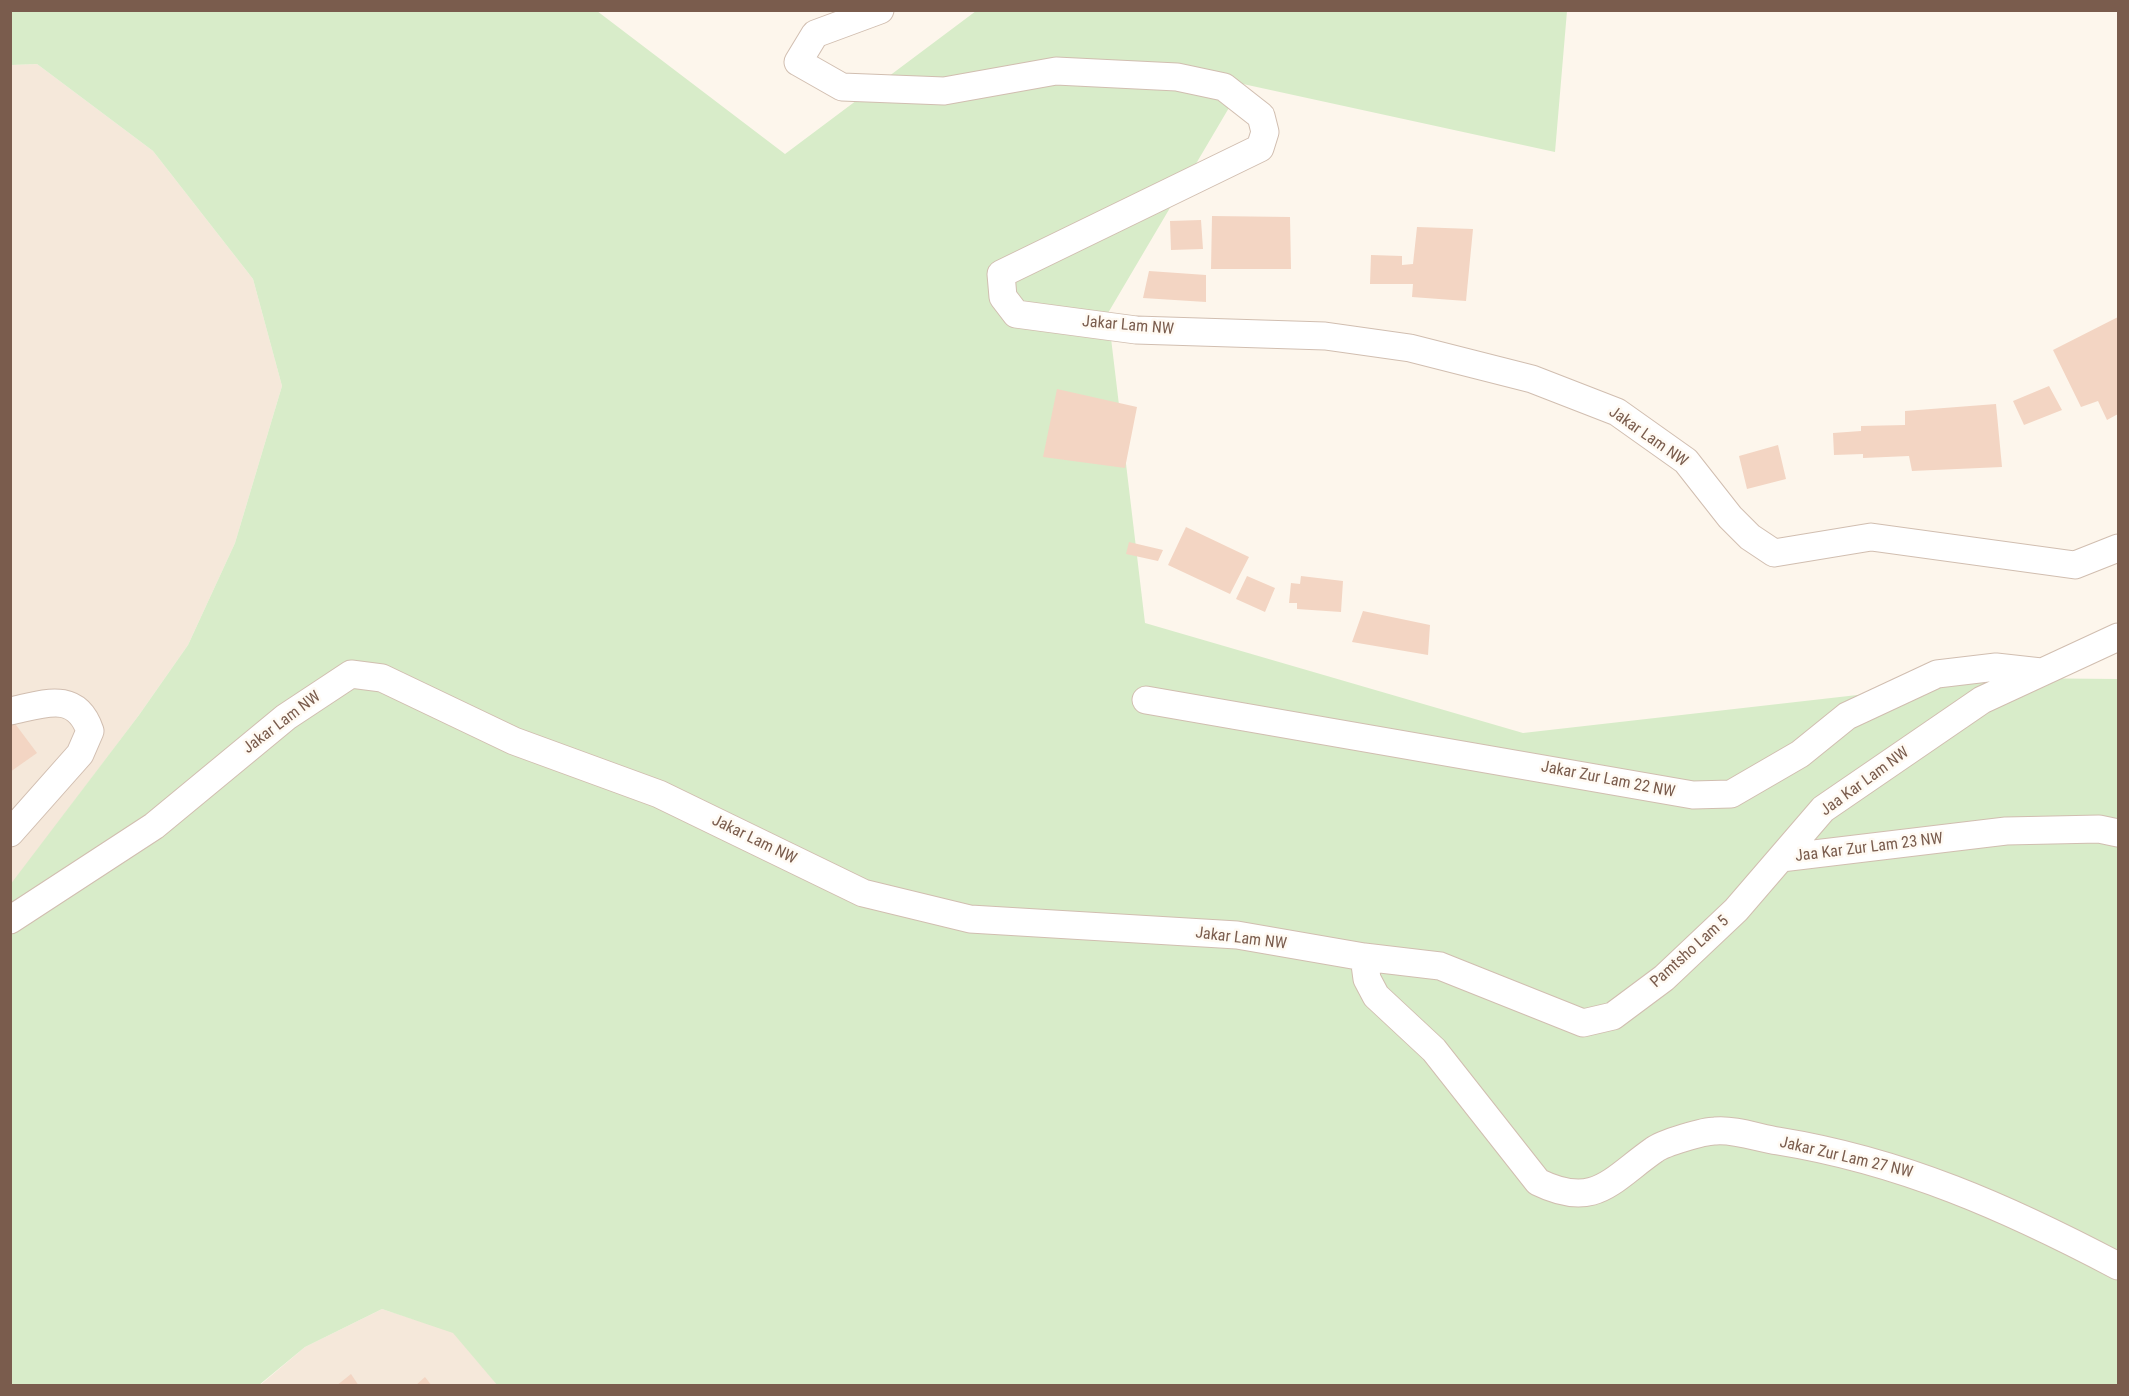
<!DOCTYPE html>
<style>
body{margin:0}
#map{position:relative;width:2129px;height:1396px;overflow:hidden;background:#fdf6ec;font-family:"Roboto Condensed",sans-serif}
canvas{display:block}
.frame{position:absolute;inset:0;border:12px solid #7a5c4d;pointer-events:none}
</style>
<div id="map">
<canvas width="2129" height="1396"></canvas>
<div class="frame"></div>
</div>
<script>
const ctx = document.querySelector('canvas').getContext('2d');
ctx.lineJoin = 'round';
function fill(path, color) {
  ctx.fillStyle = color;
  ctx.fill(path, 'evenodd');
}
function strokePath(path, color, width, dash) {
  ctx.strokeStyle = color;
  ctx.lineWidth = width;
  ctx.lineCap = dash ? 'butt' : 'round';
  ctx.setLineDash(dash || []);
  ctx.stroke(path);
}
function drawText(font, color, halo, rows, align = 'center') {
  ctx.font = font + ' "Roboto Condensed",sans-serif';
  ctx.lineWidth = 5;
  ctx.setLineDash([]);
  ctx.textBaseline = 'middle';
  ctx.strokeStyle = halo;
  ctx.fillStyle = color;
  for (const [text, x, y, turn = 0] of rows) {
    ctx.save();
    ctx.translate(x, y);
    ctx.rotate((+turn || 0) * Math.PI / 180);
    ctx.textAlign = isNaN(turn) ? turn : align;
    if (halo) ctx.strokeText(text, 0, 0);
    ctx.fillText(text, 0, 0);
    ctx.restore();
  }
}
const residential = new Path2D(`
 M37,64L153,151L253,279L282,386L235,543L188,645L139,715L11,885L10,65Z
 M382,1309L453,1332L498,1385L259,1386L305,1347Z`);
const green = new Path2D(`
 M11,11H597L785,154L976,11H1567L1555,152L1243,84L1108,313L1145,623L1523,733L2007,678L2118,679V1385L498,1386L453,1333L382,1309L305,1347L259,1385H11L10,885L139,715L188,645L235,543L282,386L253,279L153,151L37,64L11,65Z`);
const building = new Path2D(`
 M1212,216L1290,217L1291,269H1211Z
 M1201,220L1203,249L1171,250L1170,221Z
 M1417,227L1473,229L1466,301L1412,297L1413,284H1370L1371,255L1402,256V265L1413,264Z
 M1149,271L1206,275V302L1143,298Z
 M2118,317V414L2107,420L2098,401L2081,407L2053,350Z
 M2049,386L2062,410L2024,425L2013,401Z
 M1057,389L1137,407L1125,468L1043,457Z
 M1996,404L2002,467L1912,471L1909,456L1863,458V454L1834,455L1833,433L1861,431V426L1905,425V411Z
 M1778,445L1786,479L1747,489L1739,456Z
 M1186,527L1249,557L1230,594L1168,565Z
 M1129,542L1163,550L1158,561L1126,554Z
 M1247,576L1275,588L1265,612L1236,599Z
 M1301,576L1343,581L1341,612L1297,609V603H1289L1291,583L1300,584Z
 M1363,611L1430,625L1428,655L1352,642Z
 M10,717L37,753L10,772Z
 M351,1374L359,1386H336Z
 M425,1377L432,1386H415Z`);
const street = new Path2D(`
 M880,10L815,34L798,62L842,87L944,91L1056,71L1177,77L1224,87L1261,116L1265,132L1260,148L1001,274L1003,297L1016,314L1136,330L1325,336L1410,348L1532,379L1617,412L1686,461L1730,517L1750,537L1774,553L1871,537L2075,565L2118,548
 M1146,700L1693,795L1731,794L1800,754L1847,716L1937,674L1996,667L2041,672
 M10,711C44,704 76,690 90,731L80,754L10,833
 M1781,858L2006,831L2099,829L2118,833
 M10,920L154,826L286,717L351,674L382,678L514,741L659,794L863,893L970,919L1237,935L1364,957L1440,966L1583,1023L1613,1016L1664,978L1736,910L1823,809L1982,700L2118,637
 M1364,957L1367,979L1376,996L1434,1050L1538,1182C1595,1210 1611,1180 1654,1150C1663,1143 1704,1131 1715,1131C1734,1129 1759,1138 1778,1141C1902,1161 2008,1208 2118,1266`);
const streetNames = [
 ["Jakar Lam NW",1128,326,5],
 ["Jakar Lam NW",1648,437,35],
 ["Jakar Lam NW",282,723,-37],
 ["Jakar Zur Lam 22 NW",1608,780,11],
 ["Jaa Kar Lam NW",1865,782,-36],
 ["Jakar Lam NW",754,840,26],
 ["Jaa Kar Zur Lam 23 NW",1869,848,-7],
 ["Jakar Lam NW",1241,939,7],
 ["Pamtsho Lam 5",1690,952,-42],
 ["Jakar Zur Lam 27 NW",1846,1158,13]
];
fill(residential, '#f5e8da');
fill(green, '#d8ecc9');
fill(building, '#f3d5c3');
strokePath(street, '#d1beb0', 29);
strokePath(street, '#fff', 27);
drawText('16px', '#7a5c4d', '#fffaf3', streetNames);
</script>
